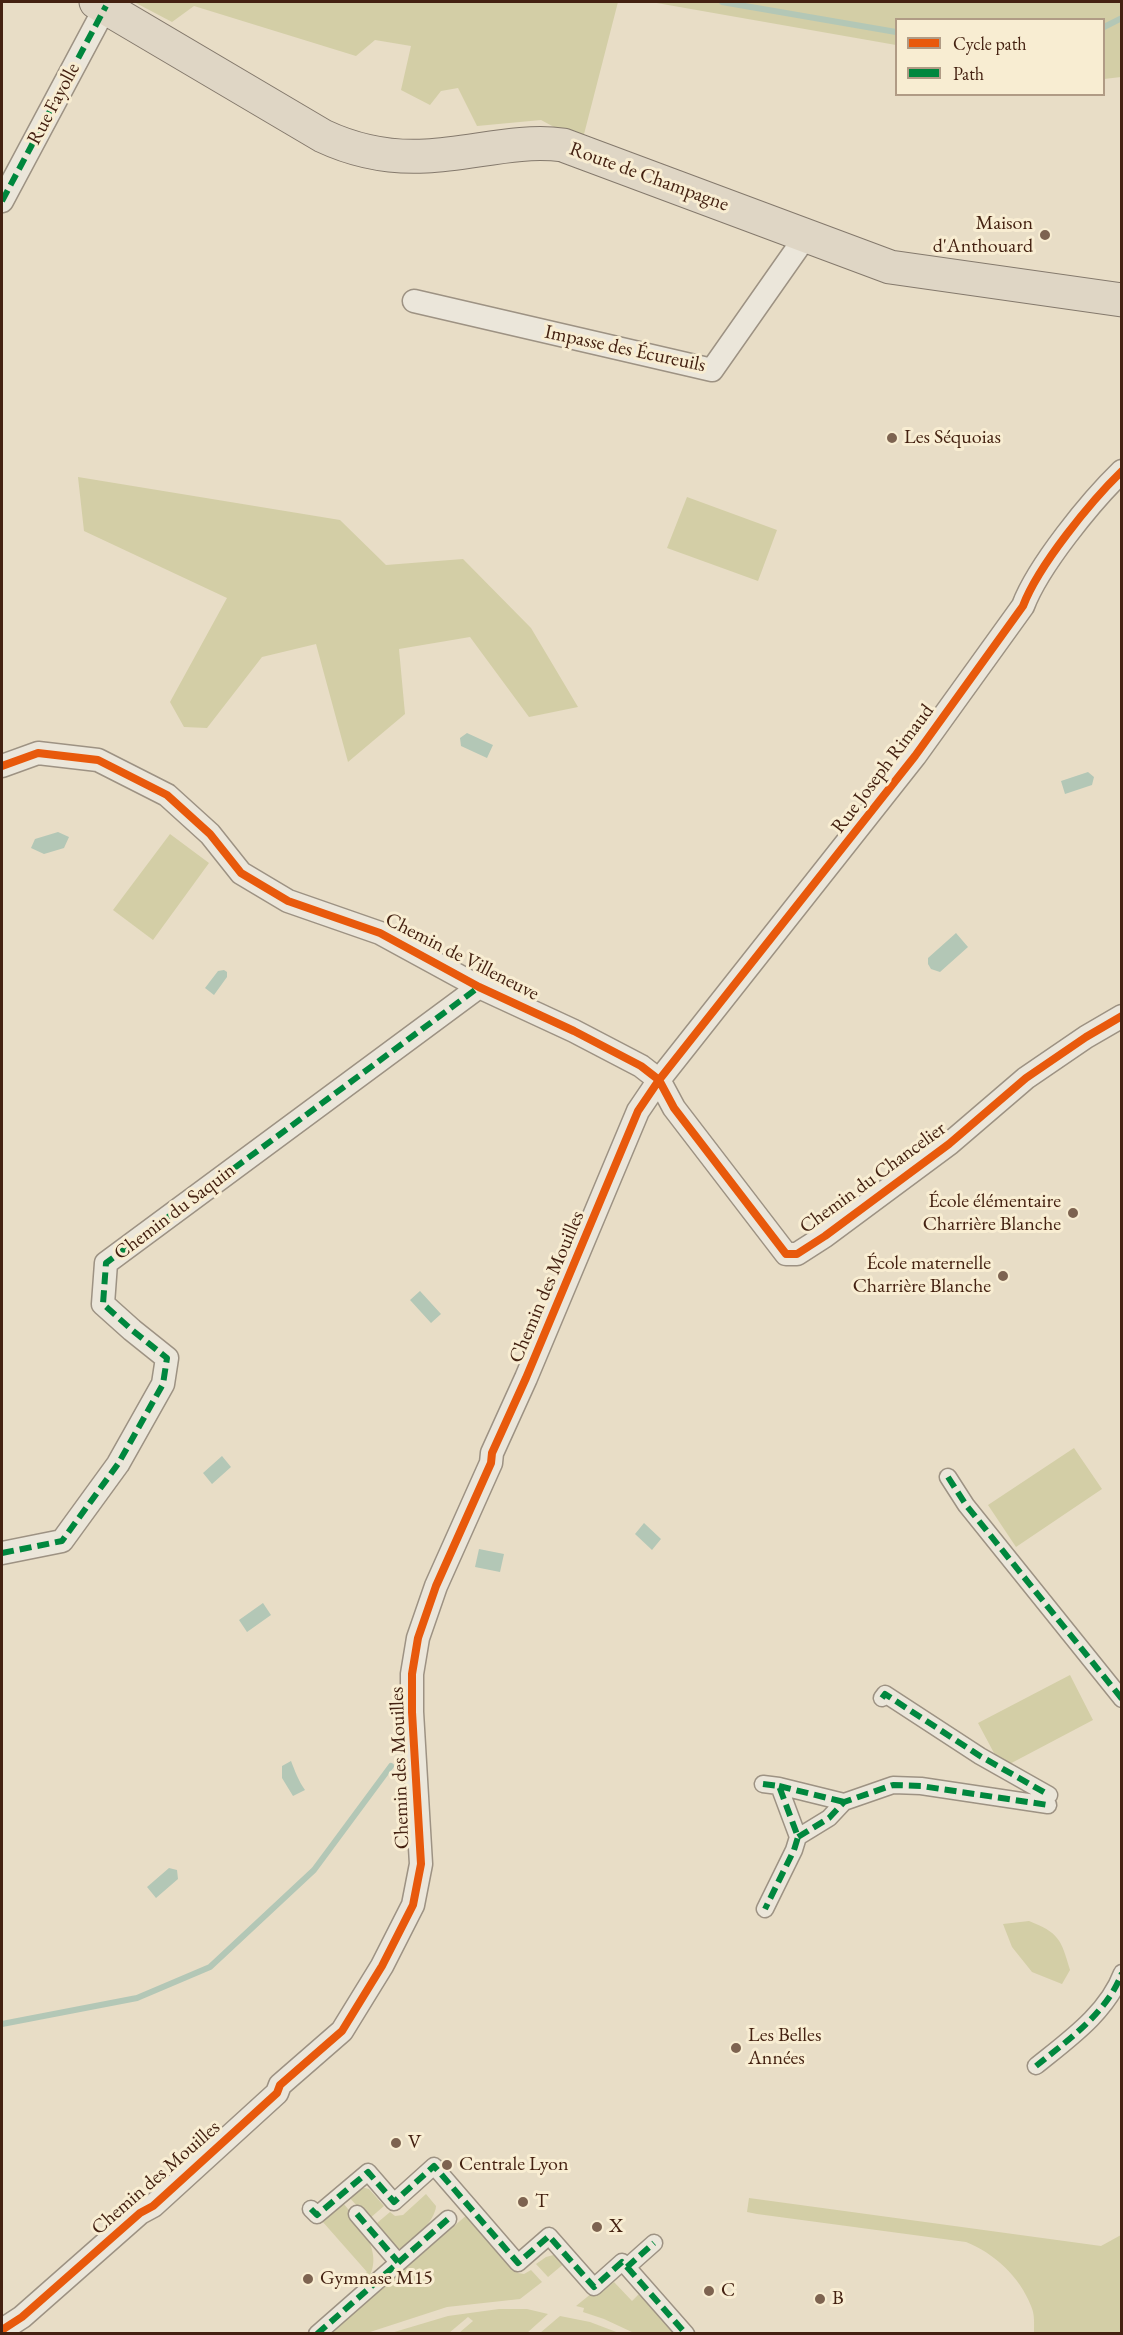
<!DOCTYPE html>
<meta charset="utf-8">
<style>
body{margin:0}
#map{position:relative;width:1123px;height:2335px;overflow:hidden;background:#e8ddc6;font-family:"EB Garamond",serif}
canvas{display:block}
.frame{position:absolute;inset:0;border:3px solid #442111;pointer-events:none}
.legend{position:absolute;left:895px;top:18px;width:210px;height:78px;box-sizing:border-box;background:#f8edd2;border:2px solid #b09b85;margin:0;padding:8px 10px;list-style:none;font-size:18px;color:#442111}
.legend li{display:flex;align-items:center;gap:12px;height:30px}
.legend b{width:30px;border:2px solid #b09b85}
</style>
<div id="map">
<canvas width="1123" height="2335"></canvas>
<div class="frame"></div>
<ul class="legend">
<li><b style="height:8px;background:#e8590c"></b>Cycle path</li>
<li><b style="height:8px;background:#00873e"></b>Path</li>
</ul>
</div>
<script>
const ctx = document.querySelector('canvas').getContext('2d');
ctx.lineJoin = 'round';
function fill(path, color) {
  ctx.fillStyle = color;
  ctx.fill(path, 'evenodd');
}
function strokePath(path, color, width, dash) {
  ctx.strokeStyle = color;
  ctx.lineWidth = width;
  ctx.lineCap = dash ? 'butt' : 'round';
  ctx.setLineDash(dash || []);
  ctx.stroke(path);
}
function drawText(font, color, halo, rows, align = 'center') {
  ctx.font = font + ' "EB Garamond",serif';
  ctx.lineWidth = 6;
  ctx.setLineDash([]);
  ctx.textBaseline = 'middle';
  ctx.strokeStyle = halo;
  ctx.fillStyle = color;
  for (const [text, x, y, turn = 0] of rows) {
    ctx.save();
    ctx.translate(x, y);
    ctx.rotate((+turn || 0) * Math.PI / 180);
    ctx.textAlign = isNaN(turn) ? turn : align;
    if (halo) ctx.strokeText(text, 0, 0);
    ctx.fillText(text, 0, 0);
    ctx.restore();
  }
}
const green = new Path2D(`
 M134,2H618L582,142L541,120L477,126L458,88L441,91L430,105L401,90L411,46L375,40L356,56L194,6L172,22Z
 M651,2H1121V77L1104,79V20H896V45Z
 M78,477L340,520L386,565L463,559L531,628L578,707L529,717L470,637L399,649L405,714L348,762L316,644L262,657L207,728L184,727L170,702L227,598L84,531Z
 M687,497L777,530L758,581L667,548Z
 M170,834L209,863L153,940L113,910Z
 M1074,1448L1102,1489L1016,1547L988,1505Z
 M1070,1675L1093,1720L1002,1768L978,1723Z
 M1029,1921C1059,1933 1061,1939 1070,1970L1062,1984L1032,1972L1012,1947L1003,1924Z
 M361,2187L369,2189L384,2206L369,2219L348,2196Z
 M426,2194L436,2206C436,2220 408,2249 394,2250L376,2228L377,2223L390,2212L395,2216L403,2215Z
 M749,2198L1101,2246L1121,2235V2333H1034C1034,2325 1035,2314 1031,2306C1020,2277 994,2253 966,2242L757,2214L747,2212Z
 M343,2203C363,2227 391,2261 359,2289L353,2285L367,2272L322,2221Z
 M468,2214L518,2273L524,2274L531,2270L542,2282L520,2299L447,2307L367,2333L330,2334Z
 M557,2254L566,2262L548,2277L536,2264L546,2257Z
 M614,2282L632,2301L639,2294L675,2333H634L604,2319L583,2312L584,2308L576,2306L592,2293L602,2292Z
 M499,2309H527L548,2314L527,2333H459L473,2321L468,2317L449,2333H391L448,2316Z
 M560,2316L590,2322L619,2333H540Z`);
const water = new Path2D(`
 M467,733L493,745L487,758L461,746L460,738Z
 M1088,772L1094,777L1092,785L1065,794L1061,781Z
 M58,832L69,837L64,848L44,854L31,848L35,839Z
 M956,933L968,947L940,972L931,969L928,964V958Z
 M224,970L227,972V977L214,995L205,988L218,971Z
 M420,1291L441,1314L431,1323L410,1300Z
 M222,1456L231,1467L212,1484L203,1473Z
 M644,1523L661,1539L652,1550L635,1534Z
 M479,1549L504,1554L500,1572L475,1567Z
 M263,1603L271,1615L247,1632L239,1620Z
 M291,1761C295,1771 298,1780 305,1790L293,1796L282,1778V1766Z
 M169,1868L177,1870L178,1879L156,1898L147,1887Z`);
const stream = new Path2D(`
 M722,2L896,32
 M1104,27L1122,18
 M2,2024L137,1998L210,1967L314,1870L391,1766`);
const pedestrian = new Path2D(`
 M948,1477L966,1505L1122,1699
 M882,1698L885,1694L980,1756L1049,1795
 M763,1784L779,1786L798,1837L794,1850L765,1909
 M779,1786L844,1802
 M798,1837L829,1818L844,1802L893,1785L921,1786L1048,1805
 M1036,2066C1068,2040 1107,2013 1122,1973
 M311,2209L317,2215L368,2172L394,2202L434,2166L518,2263L549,2236L594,2287L622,2262L627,2267L654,2243
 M357,2214L398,2262
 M627,2267L686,2334
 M317,2334L448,2219`);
const minor = new Path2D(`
 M2,201L106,6
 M414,301L712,370L806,236
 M2,766L38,753L98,760L167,795L210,834L241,873L288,901L380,933L479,987L574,1031L641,1066L659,1080L674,1108L786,1254H797L825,1236L949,1144L1026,1078L1086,1037L1122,1016
 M2,1553L62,1541L118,1464L163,1384L167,1358L132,1330L103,1304L106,1263L479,987
 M2,2330L22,2317L140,2213L153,2206L277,2093L280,2085L342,2031L382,1966L413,1905L421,1864L412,1712V1674L418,1638L436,1586L491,1463L492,1453L526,1378L638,1111L659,1080L915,756L1023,606C1038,566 1091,501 1122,471`);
const primary = new Path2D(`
 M96,2L323,136C355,151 391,158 426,156C472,154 517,139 563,145L890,267L1122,300`);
const quiet = new Path2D(`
 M2,201L106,6
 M948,1477L966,1505L1122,1699
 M2,1553L62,1541L118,1464L163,1384L167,1358L132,1330L103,1304L106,1263L479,987
 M882,1698L885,1694L980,1756L1049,1795
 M763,1784L779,1786L798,1837L794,1850L765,1909
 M779,1786L844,1802
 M798,1837L829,1818L844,1802L893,1785L921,1786L1048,1805
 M1036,2066C1068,2040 1107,2013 1122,1973
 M311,2209L317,2215L368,2172L394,2202L434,2166L518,2263L549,2236L594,2287L622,2262L627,2267L654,2243
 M357,2214L398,2262
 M627,2267L686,2334
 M317,2334L448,2219`);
const cycleway = new Path2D(`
 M2,766L38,753L98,760L167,795L210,834L241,873L288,901L380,933L479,987L574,1031L641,1066L659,1080L674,1108L786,1254H797L825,1236L949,1144L1026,1078L1086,1037L1122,1016
 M2,2330L22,2317L140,2213L153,2206L277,2093L280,2085L342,2031L382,1966L413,1905L421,1864L412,1712V1674L418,1638L436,1586L491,1463L492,1453L526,1378L638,1111L659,1080L915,756L1023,606C1038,566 1091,501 1122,471`);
const markers = [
 [1045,235,6,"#7d6350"],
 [892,438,6,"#7d6350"],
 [1073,1213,6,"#7d6350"],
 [1003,1276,6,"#7d6350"],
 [736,2048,6,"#7d6350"],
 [396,2143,6,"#7d6350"],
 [447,2165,6,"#7d6350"],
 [523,2202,6,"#7d6350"],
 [597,2227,6,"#7d6350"],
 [308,2279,6,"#7d6350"],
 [709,2291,6,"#7d6350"],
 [820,2299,6,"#7d6350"]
];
const streetNames = [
 ["Rue Fayolle",54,104,-62],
 ["Route de Champagne",649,177,20],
 ["Impasse des Écureuils",625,349,12],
 ["Rue Joseph Rimaud",883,769,-53],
 ["Chemin de Villeneuve",462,957,27],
 ["Chemin du Chancelier",873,1178,-36],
 ["Chemin du Saquin",175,1212,-37],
 ["Chemin des Mouilles",547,1287,-67],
 ["Chemin des Mouilles",400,1768,-92],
 ["Chemin des Mouilles",156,2178,-41]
];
const poiNames = [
 ["Maison",1033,224,"right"],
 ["d'Anthouard",1033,247,"right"],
 ["Les Séquoias",904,438],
 ["École élémentaire",1061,1202,"right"],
 ["Charrière Blanche",1061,1225,"right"],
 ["École maternelle",991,1264,"right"],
 ["Charrière Blanche",991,1287,"right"],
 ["Les Belles",748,2036],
 ["Années",748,2059],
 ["V",408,2143],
 ["Centrale Lyon",459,2165],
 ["T",535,2202],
 ["X",609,2227],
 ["Gymnase M15",320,2279],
 ["C",721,2291],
 ["B",832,2299]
];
fill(green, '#d3cea6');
fill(water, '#b3c7b6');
strokePath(stream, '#b3c7b6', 6);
strokePath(pedestrian, '#9d9283', 19);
strokePath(minor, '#9d9283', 25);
strokePath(primary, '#84796c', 35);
strokePath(pedestrian, '#ebe6da', 16);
strokePath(minor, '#ebe6da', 22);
strokePath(primary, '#dfd6c5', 33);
strokePath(quiet, '#00873e', 6, [12, 6]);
strokePath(cycleway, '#e8590c', 8);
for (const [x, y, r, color] of markers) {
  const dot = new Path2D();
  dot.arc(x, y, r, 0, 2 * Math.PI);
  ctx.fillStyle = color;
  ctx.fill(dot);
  strokePath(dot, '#f8edd2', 2);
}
drawText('20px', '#442111', '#f8edd2', streetNames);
drawText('20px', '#442111', '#f8edd2', poiNames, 'left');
</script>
